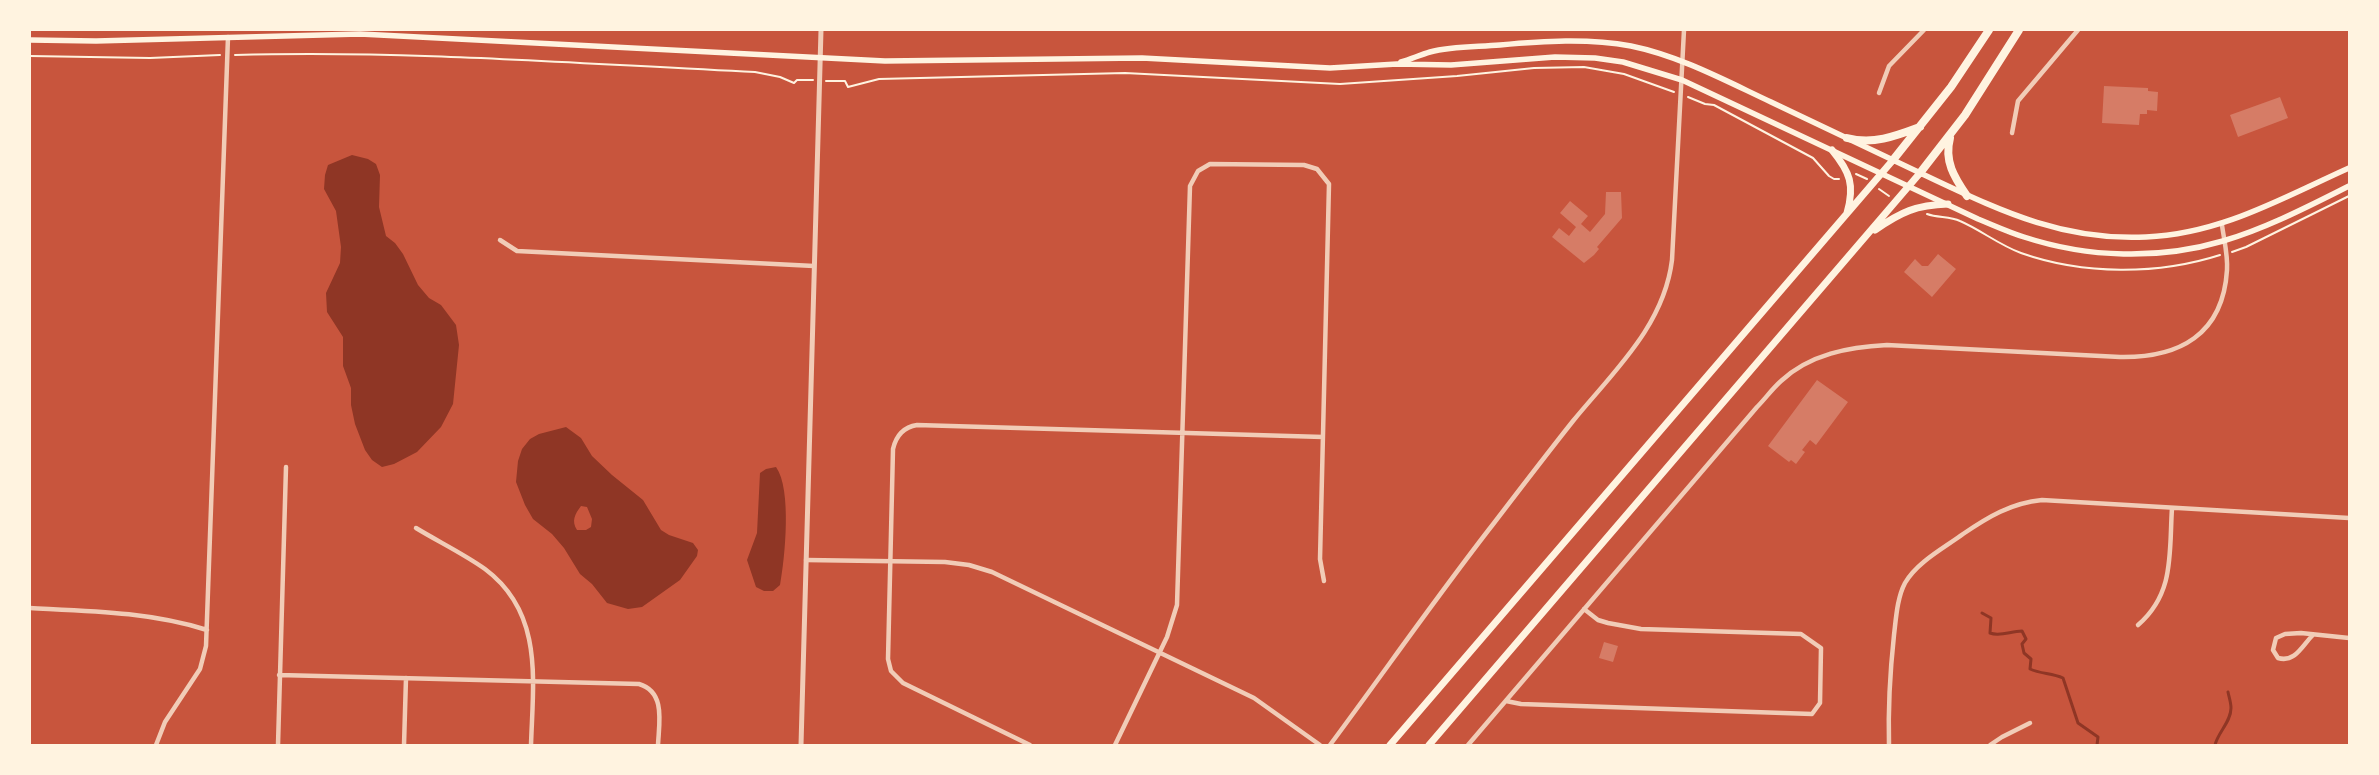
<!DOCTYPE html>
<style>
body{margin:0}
#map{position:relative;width:2379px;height:775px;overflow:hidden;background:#c8553d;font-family:"Nunito Sans",sans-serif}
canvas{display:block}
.frame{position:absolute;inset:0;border:31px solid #fff3e0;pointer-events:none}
</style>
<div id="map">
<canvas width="2379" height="775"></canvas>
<div class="frame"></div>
</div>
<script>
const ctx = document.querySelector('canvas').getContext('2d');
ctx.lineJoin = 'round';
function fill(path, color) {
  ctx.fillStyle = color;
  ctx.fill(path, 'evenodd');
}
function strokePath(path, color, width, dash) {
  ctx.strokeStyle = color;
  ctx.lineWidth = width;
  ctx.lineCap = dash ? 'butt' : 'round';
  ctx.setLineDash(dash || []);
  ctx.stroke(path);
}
const water = new Path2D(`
 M352,155L368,159L376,164L380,175L379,207L386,236L395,243L403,254L418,285L429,298L441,305L456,325L459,345L453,404L441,427L417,452L394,464L382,467L372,460L365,450L355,424L351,405V388L343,366V337L327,312L326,293L340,263L341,247L336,211L324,189L325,175L328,165Z
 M566,427L581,438L592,456L612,475L643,500L661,530L669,535L693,543L698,550L697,556L680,580L642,607L628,609L607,603L592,584L580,574L564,548L552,534L533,519L525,505L516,482L518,461L522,449L530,439L539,434ZM581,506L587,507L592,519L591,527L586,530H577C571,521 575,514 581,506Z
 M776,467C792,489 785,558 780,585L773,591H764L756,587L747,560L757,533L760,473L766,469Z`);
const stream = new Path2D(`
 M1982,613L1991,618L1990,633C2000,637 2011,631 2022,631L2026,639L2022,644L2024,653L2031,659L2030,669C2041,674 2052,673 2063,678L2078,723L2098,737L2097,745
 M2215,745C2218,732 2231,722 2231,708C2231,703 2229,697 2228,692`);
const building = new Path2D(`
 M2104,86L2148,88V91L2158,92L2157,111L2147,110V114H2140L2139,125L2102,123Z
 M2280,97L2288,118L2238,137L2230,115Z
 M1606,192H1621L1622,218L1597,247L1599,249L1594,255L1584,263L1552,237L1559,228L1569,236L1576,227L1560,213L1570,201L1588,216L1581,224L1590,232L1605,214Z
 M1938,254L1956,269L1932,297L1904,272L1915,259L1922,266H1928Z
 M1817,380L1848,402L1816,445L1810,440L1802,450L1805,452L1796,464L1791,460L1789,462L1768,446Z
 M1604,642L1618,646L1613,662L1599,658Z`);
const path = new Path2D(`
 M235,55C409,50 582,64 755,72L780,77L794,83L797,80H813
 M30,56L150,58L220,55
 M826,81H845L848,87L879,79L1125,73L1340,84L1457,76L1534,68L1584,67L1624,74L1674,92
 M1688,97L1705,104L1714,105L1813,158L1829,176L1834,179H1839
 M1856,174L1867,179
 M1879,189L1889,196
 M1927,214C1938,218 1950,216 1960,221C1981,230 1999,245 2021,253C2083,275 2158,275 2220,255
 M2232,252L2246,247L2349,196`);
const minor = new Path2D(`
 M1879,93L1889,66L1924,30
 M2012,133L2018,101L2078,30
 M500,240L517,251L814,266
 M416,528C439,542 464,554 485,569C544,613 533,681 531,745
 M806,560L945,562L969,565L992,572L1254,698L1320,745
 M30,608C90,611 150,612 207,630
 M2138,625C2175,593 2169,553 2172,508
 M2312,636C2302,646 2295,663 2278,658L2273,650L2276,638L2285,634L2301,633L2349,638
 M279,675L639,684C666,692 659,723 658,745
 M1506,701L1521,704L1812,714L1820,703L1821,648L1801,634L1641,629L1608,623L1598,620L1584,609
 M156,745L165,722L200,669L206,646L228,37
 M278,745L286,467
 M404,745L406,678
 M1030,745L903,683L891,671L888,659L893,449C896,436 904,427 917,425L1323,437
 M1115,745L1167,637L1177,605L1190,186L1198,171L1210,164L1304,165L1317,169L1329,184L1320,559L1324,581
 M1330,745C1385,671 1437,596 1494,523C1520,489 1546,455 1573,421C1613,372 1664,326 1672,260L1684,30
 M1468,745L1757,407C1765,399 1772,389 1781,381C1810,354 1849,347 1887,345L2120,357C2179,358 2223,335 2227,270C2228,255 2224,240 2222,225
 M1889,745C1888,708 1890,672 1894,635C1896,619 1897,598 1905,583C1917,562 1944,548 1963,534C1988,517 2011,503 2042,500L2349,518
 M1990,745L2002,737L2030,723`);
const tertiary = new Path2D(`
 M801,745L821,30`);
const secondary = new Path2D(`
 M30,40L96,41L360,34L885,61L1142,58L1330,68L1397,64L1451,65L1555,57L1595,58L1623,62L1682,80L1978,219C1993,225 2008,232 2024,237C2088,258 2159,260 2223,241C2267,228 2309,206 2349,186
 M1401,62C1411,59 1420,55 1430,52C1452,46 1477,47 1500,45C1543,41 1588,38 1631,46C1680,56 1726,81 1771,102C1825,128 1880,154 1935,180C2005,213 2066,241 2146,237C2221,234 2282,198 2349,168`);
const trunk = new Path2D(`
 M1832,150C1850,172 1855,185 1847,213
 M1875,230C1901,212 1916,205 1948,204
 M1390,745L1893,160
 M1429,745L1920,173`);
const motorway = new Path2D(`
 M1847,138C1873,145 1896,136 1920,127
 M1950,138C1944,161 1954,177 1967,196
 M1893,160L1951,87L1989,30
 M1920,173L1965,115L2019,30`);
fill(water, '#8f3625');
strokePath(stream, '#8f3625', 3);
fill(building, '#d67c66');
strokePath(path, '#fff3e0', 2);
strokePath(minor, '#f1ccb7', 4.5);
strokePath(tertiary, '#f1ccb7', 5);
strokePath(secondary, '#fff3e0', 5.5);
strokePath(trunk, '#fff3e0', 7);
strokePath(motorway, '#fff3e0', 8);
</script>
